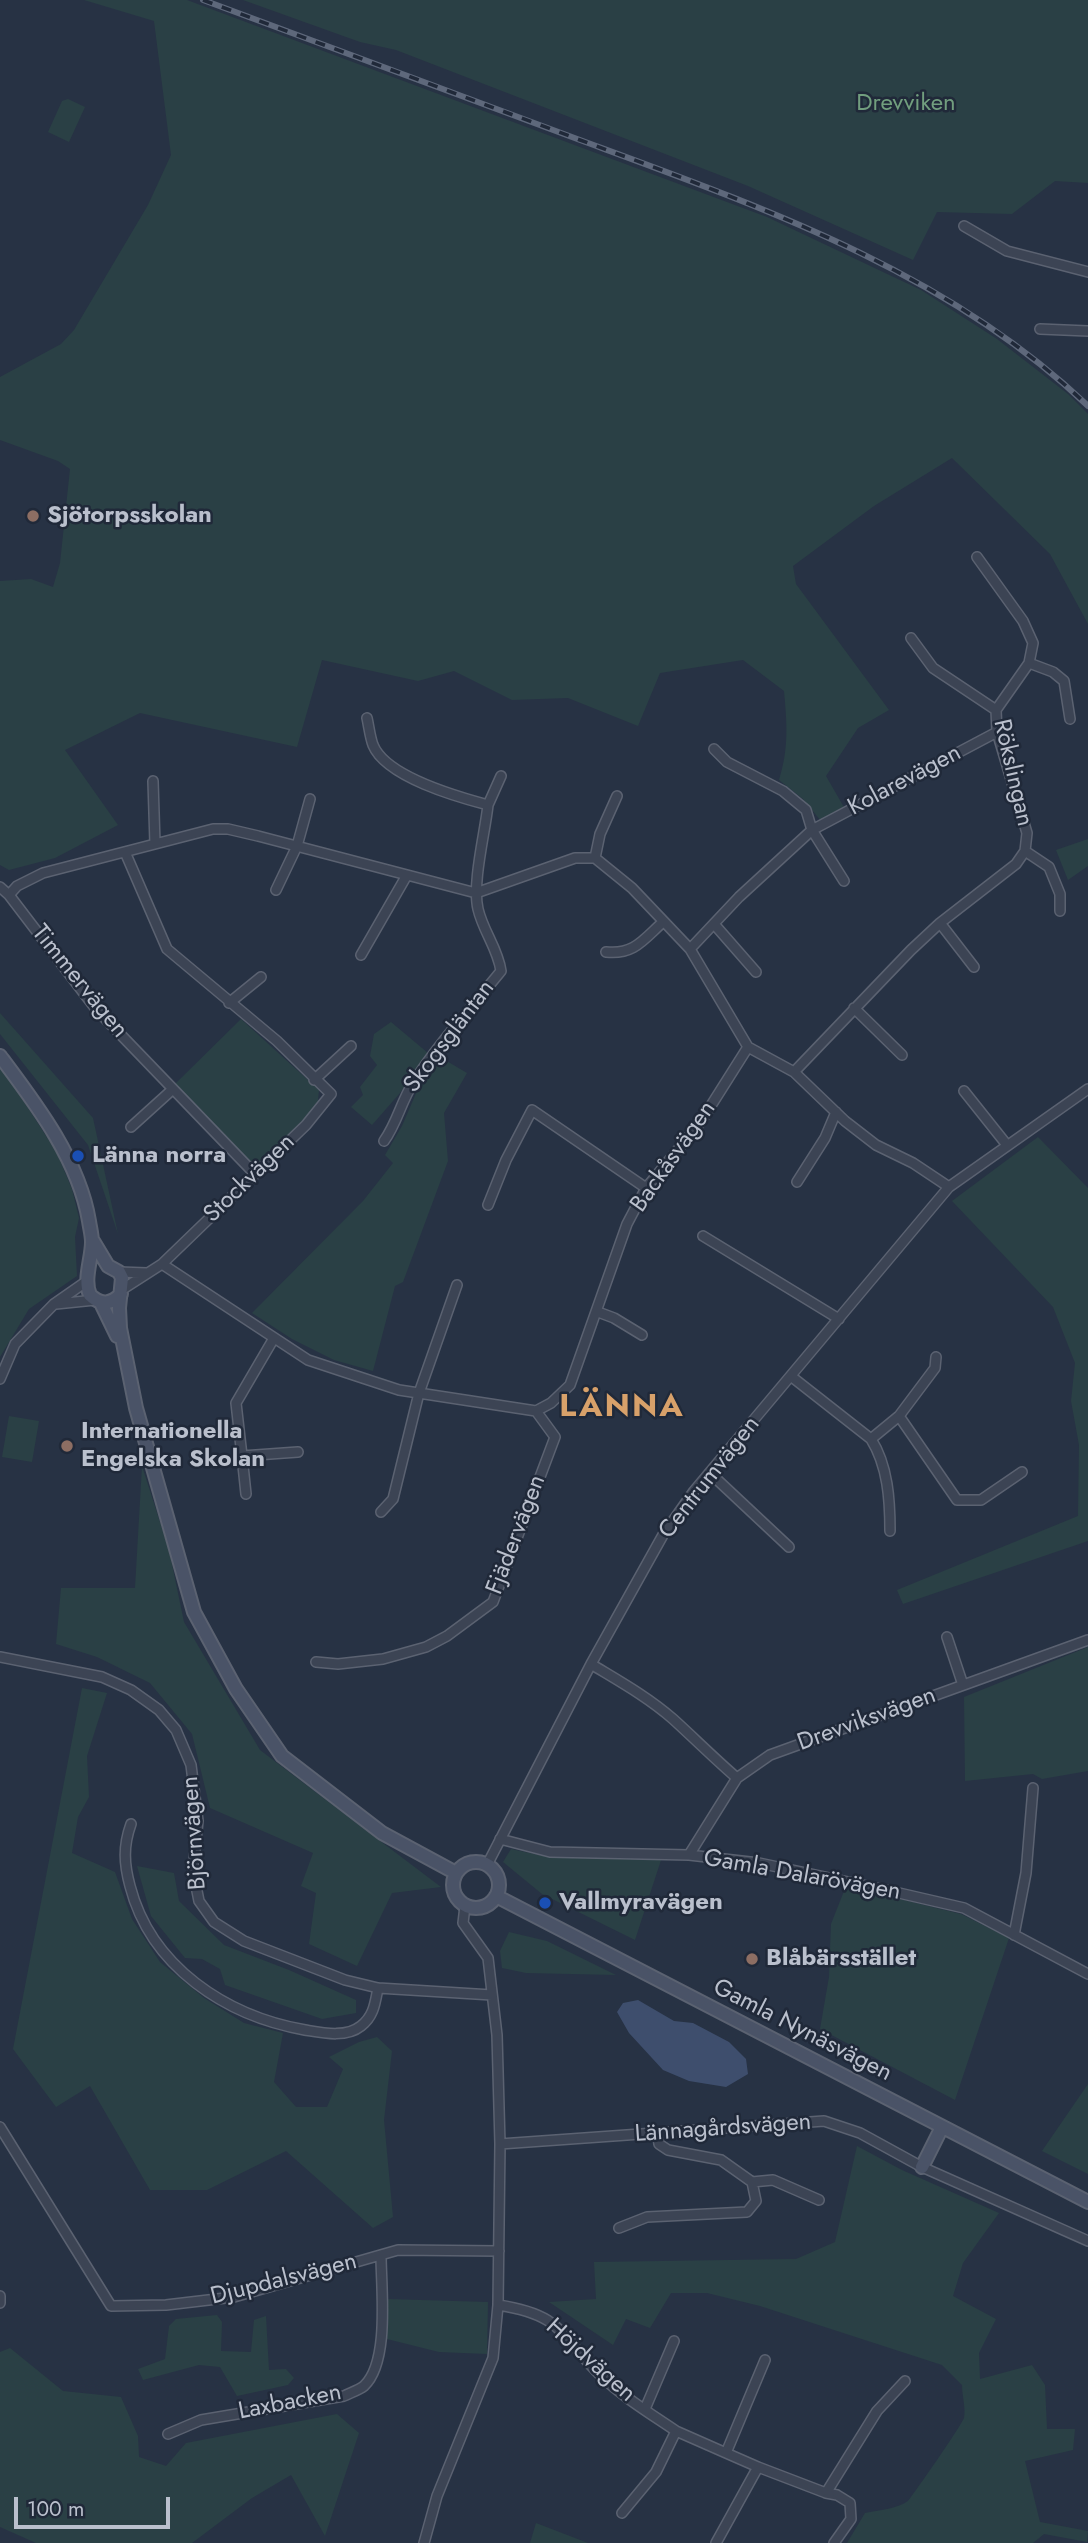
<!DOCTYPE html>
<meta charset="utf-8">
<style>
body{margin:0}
#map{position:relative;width:1088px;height:2543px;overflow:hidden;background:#273244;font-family:Jost,sans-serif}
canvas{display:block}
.scale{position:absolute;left:14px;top:2497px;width:156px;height:32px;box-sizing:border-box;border:4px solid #bac0cd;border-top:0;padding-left:9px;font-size:21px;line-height:24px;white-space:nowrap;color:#bac0cd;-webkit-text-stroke:5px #202939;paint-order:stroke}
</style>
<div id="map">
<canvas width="1088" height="2543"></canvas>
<div class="scale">100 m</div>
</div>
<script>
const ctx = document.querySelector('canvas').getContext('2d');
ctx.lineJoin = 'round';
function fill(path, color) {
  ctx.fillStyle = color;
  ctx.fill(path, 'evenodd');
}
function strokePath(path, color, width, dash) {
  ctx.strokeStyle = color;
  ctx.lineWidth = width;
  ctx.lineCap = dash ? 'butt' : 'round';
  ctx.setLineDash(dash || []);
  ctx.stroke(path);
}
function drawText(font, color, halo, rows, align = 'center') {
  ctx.font = font + ' Jost,sans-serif';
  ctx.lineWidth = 5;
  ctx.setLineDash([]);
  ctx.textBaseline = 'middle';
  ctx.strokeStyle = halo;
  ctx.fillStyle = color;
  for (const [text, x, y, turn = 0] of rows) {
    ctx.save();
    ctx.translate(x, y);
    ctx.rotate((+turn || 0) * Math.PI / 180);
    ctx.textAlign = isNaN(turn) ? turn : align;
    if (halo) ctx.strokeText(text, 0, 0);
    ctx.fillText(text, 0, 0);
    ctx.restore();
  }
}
const green = new Path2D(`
 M84,0H187L767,217L921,290L997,339L1068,394L1088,414V624L1050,554L952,458L874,506L793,566L796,584L889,710L858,728L826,776L845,809L821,821L803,799L779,780C789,748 787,724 784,691L743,660L660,673L638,726L568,698L512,700L454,671L418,681L322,660L297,747L140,713L65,750L118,825L55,858L9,870L0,865V581L31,579L53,587L60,563L70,469L58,461L0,440V377L61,344L74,330L148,205L171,155L154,21Z
 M243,0H1088V183L1055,181L1012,214L937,212L913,260L748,186L396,50L360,42Z
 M68,99L85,107L69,142L48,132L62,101Z
 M1088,839V866L1068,880L1056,850Z
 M0,1013L93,1118L118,1234L88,1145L0,1034Z
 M241,1019L319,1090L317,1110L254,1169L175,1084Z
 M391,1022L428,1053L400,1093L372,1125L351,1107L363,1095L360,1087L377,1065L370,1056L374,1034Z
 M440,1057L467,1073L444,1113L448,1161L403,1282L395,1286L373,1371L334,1360L292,1339L252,1313L363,1201L393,1163L385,1155L402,1126L417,1091Z
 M0,1064L57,1153L72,1189L79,1218L75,1237L77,1276L29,1309L0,1357Z
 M1038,1137L1088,1188V1541L903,1604L897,1590L1078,1516L1079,1445L1071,1401L1075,1363L1053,1307L952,1201Z
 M9,1416L39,1421L32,1462L2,1457Z
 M142,1466L169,1550L184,1622L260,1750L441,1887L392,1893L357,1966L309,1944L316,1893L301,1886L313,1853L210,1808L192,1734L150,1683L97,1657L56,1644L61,1588H135Z
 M1088,1647V1771L1042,1779L1033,1774L965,1781L964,1697Z
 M82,1688L107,1693L87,1756L89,1797L78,1817L72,1853L115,1872L132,1919L160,1962L204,1998L244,2023L283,2033L274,2082L296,2107H327L343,2069L329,2057L359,2042L377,2037L392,2051L384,2120L393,2217L373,2228L286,2151L207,2190H150L90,2086L56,2107L13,2049Z
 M511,1849L548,1857H662L635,1940L542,1894L503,1862Z
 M137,1866L174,1873L179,1901L224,1945L289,1970L356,2000V2013L322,2019L225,1985L220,1969L202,1959L185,1958L151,1916Z
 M846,1886L961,1914L1009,1938L955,2100L820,2029L829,1977L831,1924Z
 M509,1932L547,1941L616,1975L526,1973L502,1968L500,1951Z
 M1088,2084V2174L1042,2151Z
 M857,2146L902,2170L999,2213L963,2263L953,2296L996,2319L979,2353L980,2379L1032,2365L1045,2385L1047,2429H1075L1073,2450L1025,2461L1040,2522L1088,2531L1087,2542L1044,2534L1033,2543H847L865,2513C879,2510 897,2509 908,2501C912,2497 963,2423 964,2418C966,2409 962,2395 962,2385L942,2365L760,2306L707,2293H671L650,2328L626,2319L613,2345L549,2302L596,2299L594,2262L796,2259L835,2242Z
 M387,2299L488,2302L487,2354L439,2352L387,2339Z
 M217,2315L222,2322L221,2351L251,2352L254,2320L266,2316L269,2370L286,2369L294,2378L288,2385L237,2396L220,2367L199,2365L143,2380L138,2369L165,2359L169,2326L176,2319Z
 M10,2348L63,2391L121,2397L138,2436L139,2457L166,2466L186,2443L337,2414L359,2433L325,2536L291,2475L252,2498L192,2543H36L0,2527V2352Z
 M536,2523L588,2543H530Z`);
const water = new Path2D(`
 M638,2000L674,2021L693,2023L729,2042L746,2059L748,2074L726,2087L689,2081L663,2070L629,2033L617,2012L623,2003Z`);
const street = new Path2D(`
 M964,226L1007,251L1088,272
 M1040,329L1088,331
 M911,638L933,668L996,710
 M1029,663L1053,672L1064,681L1070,719
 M367,718C369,727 370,737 373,745C386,777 458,797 488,805L501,776
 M714,749L727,762L783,791L806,810L812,830L844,881
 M153,781L155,844
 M1025,851L1049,867L1060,894V911
 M595,858L600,834L617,796
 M0,887L9,895L96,1009L254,1173
 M276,890L297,846L310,799
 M9,895L17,886L43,873L213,829H228L258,836L476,893L575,858H595L632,888L690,949L748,1047L794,1072L845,1121L876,1145L913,1163L949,1187
 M940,923L974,967
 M714,924L756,972
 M690,949L739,897L812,830L997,732
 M606,952C634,955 643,940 663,922
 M361,955L407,875
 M229,1003L261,977
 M854,1008L902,1055
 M794,1072L911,950L940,923L1016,864L1025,851L1027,833L997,732L996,710L1029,663L1033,643L1023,621L977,557
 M314,1080L351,1046
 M964,1091L1007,1145
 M131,1127L173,1089
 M384,1141C397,1123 401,1102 413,1083C438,1044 472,1007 501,971C498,949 483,931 478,909C472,883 485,833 488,805
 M797,1182L825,1138L836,1112
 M488,1205L506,1160L532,1110L646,1188
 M703,1236L839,1319
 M162,1264L308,1360L399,1390L536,1411L551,1403L570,1385L627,1224L646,1188L700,1123L748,1047
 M119,1272L147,1273
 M123,1289L162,1264L306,1125L331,1094L277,1041L167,949L125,852
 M56,1304L95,1300
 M598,1312L614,1318L642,1335
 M274,1338L236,1403L242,1456L298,1452
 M936,1357L935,1368L899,1416L957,1500H981L1022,1472
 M792,1377L871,1439
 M0,1379L15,1344L54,1304L87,1281
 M242,1456L246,1494
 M710,1473L789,1547
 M381,1512L393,1499L419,1393L457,1285
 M890,1531C890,1500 888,1466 871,1439L899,1416
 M947,1637L963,1685
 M0,1657L102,1677L131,1690L159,1710L176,1730L191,1765L198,1821L193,1871L199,1901L214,1922L244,1941L345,1980L378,1988L492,1995
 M316,1662L338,1664L383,1659L426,1647L447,1636L493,1602L555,1437L536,1411
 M591,1664C619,1681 648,1697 673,1719C695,1739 715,1759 737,1778
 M131,1824C123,1846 124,1864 130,1886C151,1967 226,2016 305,2030C323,2033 346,2038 361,2026C374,2016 375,2003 378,1988
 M500,1839L550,1852L689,1855L759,1863L886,1890L964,1908L1088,1974
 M689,1855L737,1778L770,1755L1088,1640
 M487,1865L591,1664L663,1535L694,1491L949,1187L1088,1089
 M1014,1935L1026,1873L1033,1788
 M0,2127L111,2306L166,2305L234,2297L398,2250L499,2251
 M658,2135L659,2144L668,2150L721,2160L752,2182
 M500,2144L824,2121L860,2133L922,2167L1088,2241
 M619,2228L647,2217L747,2212L756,2201L752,2182L773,2180L819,2200
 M0,2296V2303
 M498,2305C564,2315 559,2335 601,2376C623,2397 651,2414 676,2431
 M645,2409L674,2341
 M168,2434L201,2420L344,2396C350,2393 359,2390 364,2386C390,2362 381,2288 381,2255
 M758,2467L726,2453L765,2360
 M622,2513L656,2472L676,2431L726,2453
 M424,2543L437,2496L493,2358L498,2305L500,2144L497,2035L488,1958L463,1923L465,1906
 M716,2543L758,2467L826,2493
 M834,2543L851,2519L850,2503L837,2495L826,2493L877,2411L905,2381`);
const secondary = new Path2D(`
 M0,1056C36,1104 79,1160 89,1221C90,1228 92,1235 92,1242C92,1259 83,1279 90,1295C100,1305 111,1305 121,1294
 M93,1241L108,1266L119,1272L122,1278L119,1308L120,1328L136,1408L194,1612L236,1689L282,1756L382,1833L456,1873
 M101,1303L117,1336
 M453 1885a23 23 0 1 1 46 0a23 23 0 1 1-46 0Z
 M496,1896L1088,2202
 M922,2167L942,2127`);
const rail = new Path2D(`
 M203,0C329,47 455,93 580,140C759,206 947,271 1088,406`);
const markers = [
 [33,516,7,"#8d6e63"],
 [78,1156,7,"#1a4fb4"],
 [67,1446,7,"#8d6e63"],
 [545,1903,7,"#1a4fb4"],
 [752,1959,7,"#8d6e63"]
];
const parkNames = [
 ["Drevviken",906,104]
];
const poiNames = [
 ["Sjötorpsskolan",47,516],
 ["Länna norra",92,1156],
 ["Internationella",81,1432],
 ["Engelska Skolan",81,1460],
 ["Vallmyravägen",559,1903],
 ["Blåbärsstället",766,1959]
];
const streetNames = [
 ["Rökslingan",1012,773,77],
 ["Kolarevägen",905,781,-28],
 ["Timmervägen",79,982,51],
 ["Skogsgläntan",450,1037,-53],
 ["Backåsvägen",674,1157,-55],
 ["Stockvägen",250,1179,-44],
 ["Centrumvägen",710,1478,-52],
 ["Fjädervägen",517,1535,-69],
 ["Drevviksvägen",867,1720,-20],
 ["Björnvägen",195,1833,-94],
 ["Gamla Dalarövägen",802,1876,10],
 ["Gamla Nynäsvägen",802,2031,27],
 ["Lännagårdsvägen",723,2129,-4],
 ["Djupdalsvägen",284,2280,-14],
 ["Höjdvägen",590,2361,42],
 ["Laxbacken",290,2403,-11]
];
const districtNames = [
 ["LÄNNA",622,1408]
];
fill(green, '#2a4045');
fill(water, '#3e4e6d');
strokePath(street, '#5b6271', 12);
strokePath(secondary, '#5b6271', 16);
strokePath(street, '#3c4454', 9);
strokePath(secondary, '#4a5367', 12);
strokePath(rail, '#5e687b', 6);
strokePath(rail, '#202939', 3.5, [10]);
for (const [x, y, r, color] of markers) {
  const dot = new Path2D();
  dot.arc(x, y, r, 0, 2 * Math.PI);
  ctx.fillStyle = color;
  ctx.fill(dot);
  strokePath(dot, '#202939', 2.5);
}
drawText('24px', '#719e7e', '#202939', parkNames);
drawText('bold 24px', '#bac0cd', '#202939', poiNames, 'left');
drawText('24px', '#bac0cd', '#202939', streetNames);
ctx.letterSpacing = '2px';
drawText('bold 32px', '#d8a16a', '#202939', districtNames);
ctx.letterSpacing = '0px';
</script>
